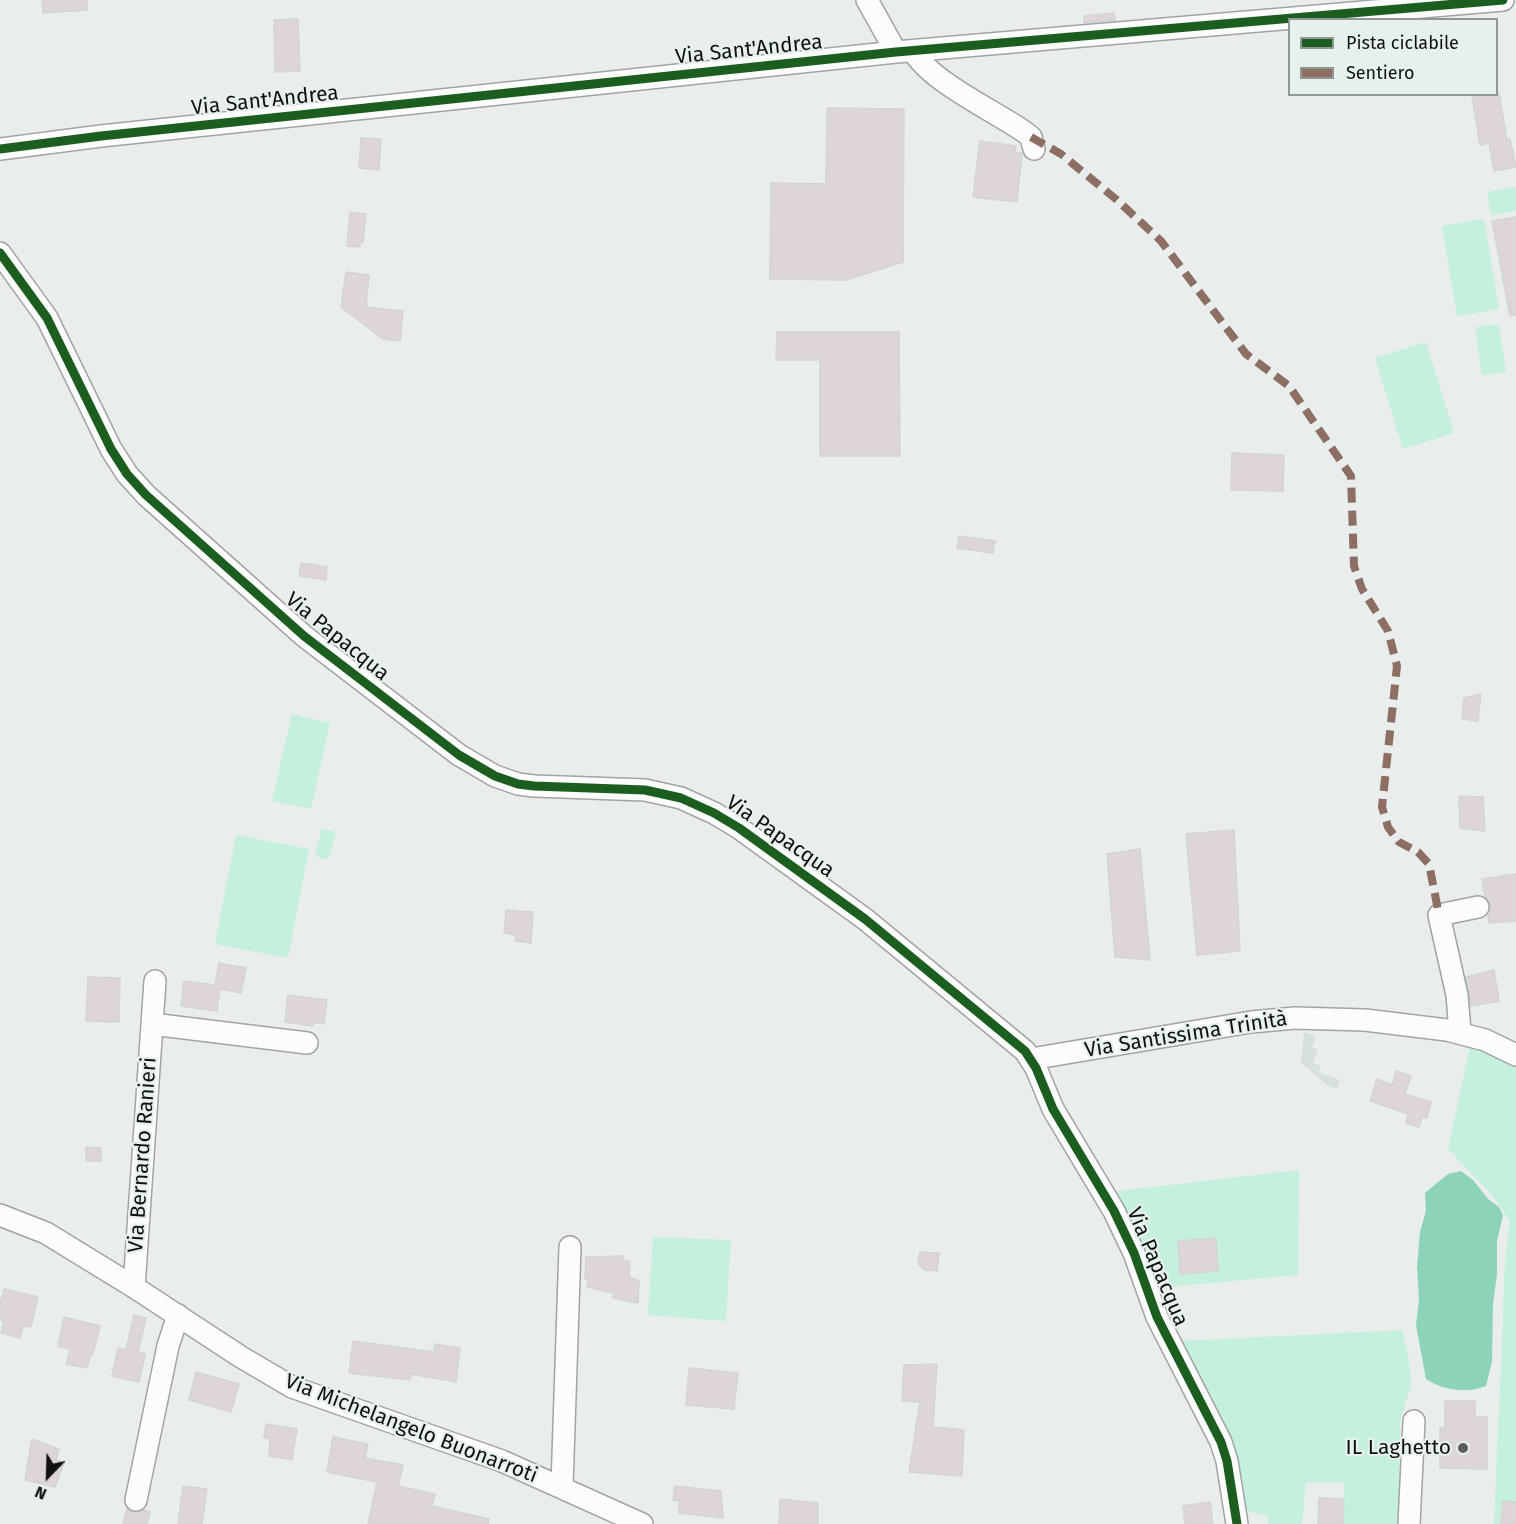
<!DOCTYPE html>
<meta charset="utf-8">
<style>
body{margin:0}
#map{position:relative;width:1516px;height:1524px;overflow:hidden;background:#e9eeec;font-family:"Fira Sans",sans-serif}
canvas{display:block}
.legend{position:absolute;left:1288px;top:18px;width:210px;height:78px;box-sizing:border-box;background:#e6f1ec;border:2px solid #909794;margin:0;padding:8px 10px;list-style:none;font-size:18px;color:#0e110f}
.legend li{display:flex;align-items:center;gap:12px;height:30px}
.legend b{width:30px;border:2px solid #909794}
.north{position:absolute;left:18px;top:1446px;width:60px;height:60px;-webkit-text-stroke:4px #e6f1ec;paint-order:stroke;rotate:203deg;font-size:16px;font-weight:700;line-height:24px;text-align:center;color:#0e110f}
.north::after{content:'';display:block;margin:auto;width:21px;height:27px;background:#0e110f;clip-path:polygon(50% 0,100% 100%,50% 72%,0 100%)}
</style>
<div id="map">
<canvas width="1516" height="1524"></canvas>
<ul class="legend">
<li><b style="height:8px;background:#1b5e20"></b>Pista ciclabile</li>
<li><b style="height:8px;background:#8d6e63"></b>Sentiero</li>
</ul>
<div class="north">N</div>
</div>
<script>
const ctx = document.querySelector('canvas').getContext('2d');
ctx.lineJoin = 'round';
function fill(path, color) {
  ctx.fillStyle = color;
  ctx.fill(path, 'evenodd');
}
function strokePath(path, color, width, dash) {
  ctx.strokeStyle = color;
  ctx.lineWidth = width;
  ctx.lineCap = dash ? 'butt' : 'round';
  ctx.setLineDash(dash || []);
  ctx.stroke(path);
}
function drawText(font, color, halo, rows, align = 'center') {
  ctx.font = font + ' "Fira Sans",sans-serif';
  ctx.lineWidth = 4.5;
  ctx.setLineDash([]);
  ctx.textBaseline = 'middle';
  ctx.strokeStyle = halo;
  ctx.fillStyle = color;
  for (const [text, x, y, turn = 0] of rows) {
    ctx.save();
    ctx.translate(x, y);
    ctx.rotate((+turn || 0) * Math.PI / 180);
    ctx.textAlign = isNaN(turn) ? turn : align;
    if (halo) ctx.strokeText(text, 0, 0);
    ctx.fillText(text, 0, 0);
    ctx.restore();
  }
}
const built = new Path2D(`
 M1304,1032L1316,1036L1312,1047L1318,1050L1313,1063L1321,1066L1319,1072L1340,1080L1337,1089L1328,1086L1301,1063Z`);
const green = new Path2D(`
 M1516,187V211L1491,215L1487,192Z
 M1484,219L1499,309L1457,316L1442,226Z
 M1499,324L1506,372L1482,375L1475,327Z
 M1426,342L1454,433L1403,449L1375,358Z
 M292,714L330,723L311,809L272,801Z
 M322,829L336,832L328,860L315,856Z
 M236,835L309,849L288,958L215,944Z
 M1471,1042L1516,1063V1524H1494C1496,1472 1498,1420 1501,1368C1504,1318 1502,1270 1510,1221L1493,1196L1448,1149Z
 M1299,1170L1298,1275L1157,1288L1109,1192Z
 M653,1237L731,1240L726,1321L648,1315Z
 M1402,1330L1409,1359L1411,1384L1400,1422L1399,1524H1343L1344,1482H1306L1302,1524H1268V1516L1242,1509L1180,1341Z`);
const water = new Path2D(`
 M1461,1171L1474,1181L1488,1199L1499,1207L1503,1215L1497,1241V1274L1493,1304L1492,1362L1486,1386C1466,1394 1443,1390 1426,1379L1416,1325L1419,1300L1417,1267L1420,1232L1426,1211L1425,1193L1448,1174Z`);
const building = new Path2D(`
 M42,0H87V10L43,13Z
 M1114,13L1115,20L1084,23V16Z
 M298,19L300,71L275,72L274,20Z
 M1485,94H1499L1507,140L1510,139L1516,167L1494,171L1489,143L1480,145L1472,97Z
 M827,108L904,109L903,262L846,280L770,279L771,183L826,184Z
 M361,138L381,139L379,170L359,168Z
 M980,141L1016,146L1015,152L1022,153L1017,202L973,197Z
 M350,212L366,214L363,242H360V247L347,246Z
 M1516,217V315L1510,316L1492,221Z
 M346,272L369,275L366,307L403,311L400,341L383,339L341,307Z
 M777,332H899L900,456H820V360H776Z
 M1232,453L1284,455L1283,491L1231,490Z
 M959,536L995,541L993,553L957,548Z
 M301,563L327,567L326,580L299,576Z
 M1481,694L1478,721L1462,719L1464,698Z
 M1459,796L1483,797L1485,831L1460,828Z
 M1234,830L1240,951L1197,955L1186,834Z
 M1140,849L1150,960L1115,957L1107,854Z
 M1516,874V921L1489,923L1488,914L1491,905L1485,897L1482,879Z
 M506,910L533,912L531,943L515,941L516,935L504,933Z
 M219,963L246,968L241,993L220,989L217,1011L181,1006L184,981L215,985Z
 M1494,970L1499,1001L1471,1006L1466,977Z
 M88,977L120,978L119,1022L86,1021Z
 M288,995L327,1000L324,1024L314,1022L313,1026L285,1022Z
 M1396,1071L1411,1076L1405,1094L1431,1102L1427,1118L1422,1117L1419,1127L1406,1123L1408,1114L1370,1101L1377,1079L1392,1085Z
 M86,1147L101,1148V1161H86Z
 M1216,1238L1218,1271L1180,1274L1178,1241Z
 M920,1252L939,1253L937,1271L924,1270L918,1263Z
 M623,1256L622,1260L630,1262L629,1277L639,1281L638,1303L613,1298L614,1293L587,1287L589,1280L585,1279L586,1257Z
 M4,1289L38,1297L31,1327L23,1326L20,1338L1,1333L4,1321L0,1320V1304Z
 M134,1315L146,1318L138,1352L145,1354L139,1382L112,1376L118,1348L126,1350Z
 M64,1317L100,1326L93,1354L91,1353L87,1368L66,1364L70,1349L58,1346Z
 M353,1341L434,1352L435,1344L460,1348L456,1382L411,1374L410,1380L349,1373Z
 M937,1364L933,1427L964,1430L962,1476L909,1472L920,1402L902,1401L904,1365Z
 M689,1368L738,1373L734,1409L686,1405Z
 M196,1372L239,1384L231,1412L189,1400Z
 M1445,1401H1475V1417H1487V1469L1440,1468V1428H1445Z
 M266,1424L297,1429L292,1460L269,1456L270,1439L264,1438Z
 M333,1437L368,1444L365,1458L403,1465L398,1486L435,1494L432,1506L489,1519L488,1524H368L377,1482L327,1472Z
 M32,1439L59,1449L56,1460L64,1463L55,1487L25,1480Z
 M183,1486L207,1489L202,1524H178Z
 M675,1486L721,1491L723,1518L679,1513V1501L673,1500Z
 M1319,1498L1344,1499L1343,1524H1318Z
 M780,1499L818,1503V1524H779Z
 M1503,1501L1516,1502V1524H1501Z
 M1210,1502L1213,1524H1185L1183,1506Z
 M127,1509L134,1513L143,1510L150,1512L147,1524H123Z`);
const minor = new Path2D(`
 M867,0L896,52
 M913,51C932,83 995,111 1026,133L1031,137L1034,149
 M0,149L101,136L896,52L1503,0
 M0,253L47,318L111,449L127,474L146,495L304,636L459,755L495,776L518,784L534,786L645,790L681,798L714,813L739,828L865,919L1025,1051L1036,1068L1053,1109L1114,1211L1134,1253L1157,1317L1221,1442L1227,1461L1237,1524
 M152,1024L307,1043
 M1460,1032L1457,995L1439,915L1478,907
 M1031,1059L1251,1022L1295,1018L1365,1020L1447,1030L1485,1040L1516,1055
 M0,1215L46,1233L134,1287L241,1357L292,1387L502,1461L642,1524
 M134,1287L155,981
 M562,1486L570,1247
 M136,1500L168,1346L178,1315
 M1409,1524L1414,1421`);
const quiet = new Path2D(`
 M1031,137L1061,154L1117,200L1161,241L1246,354L1289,386L1351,476L1354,566L1362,589L1388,631L1397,666L1382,807L1388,827L1399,842L1418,852L1429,864L1439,915`);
const cycleway = new Path2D(`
 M0,149L101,136L896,52L1503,0
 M0,253L47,318L111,449L127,474L146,495L304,636L459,755L495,776L518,784L534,786L645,790L681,798L714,813L739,828L865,919L1025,1051L1036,1068L1053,1109L1114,1211L1134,1253L1157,1317L1221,1442L1227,1461L1237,1524`);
const markers = [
 [1463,1448,6,"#5b5e5c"]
];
const streetNames = [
 ["Via Sant'Andrea",749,50,-6],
 ["Via Sant'Andrea",265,101,-6],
 ["Via Papacqua",337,637,39],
 ["Via Papacqua",780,837,35],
 ["Via Santissima Trinità",1186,1035,-9],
 ["Via Bernardo Ranieri",143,1155,-86],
 ["Via Papacqua",1157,1267,67],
 ["Via Michelangelo Buonarroti",411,1429,21]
];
const poiNames = [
 ["IL Laghetto",1451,1448]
];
fill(built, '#d6e1db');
fill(green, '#c4f0dc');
fill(water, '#8dd3b7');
fill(building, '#ded5d8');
strokePath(building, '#d3d4d3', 1.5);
strokePath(minor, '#a0a4a2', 24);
strokePath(minor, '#fcfcfc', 21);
strokePath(quiet, '#8d6e63', 8, [15, 8]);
strokePath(cycleway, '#1b5e20', 9);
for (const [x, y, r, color] of markers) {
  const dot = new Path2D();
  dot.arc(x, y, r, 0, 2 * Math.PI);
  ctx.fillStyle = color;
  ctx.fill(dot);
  strokePath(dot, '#e6f1ec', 2);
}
drawText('21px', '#0e110f', '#e6f1ec', streetNames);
drawText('21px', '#0e110f', '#e6f1ec', poiNames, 'right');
</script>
